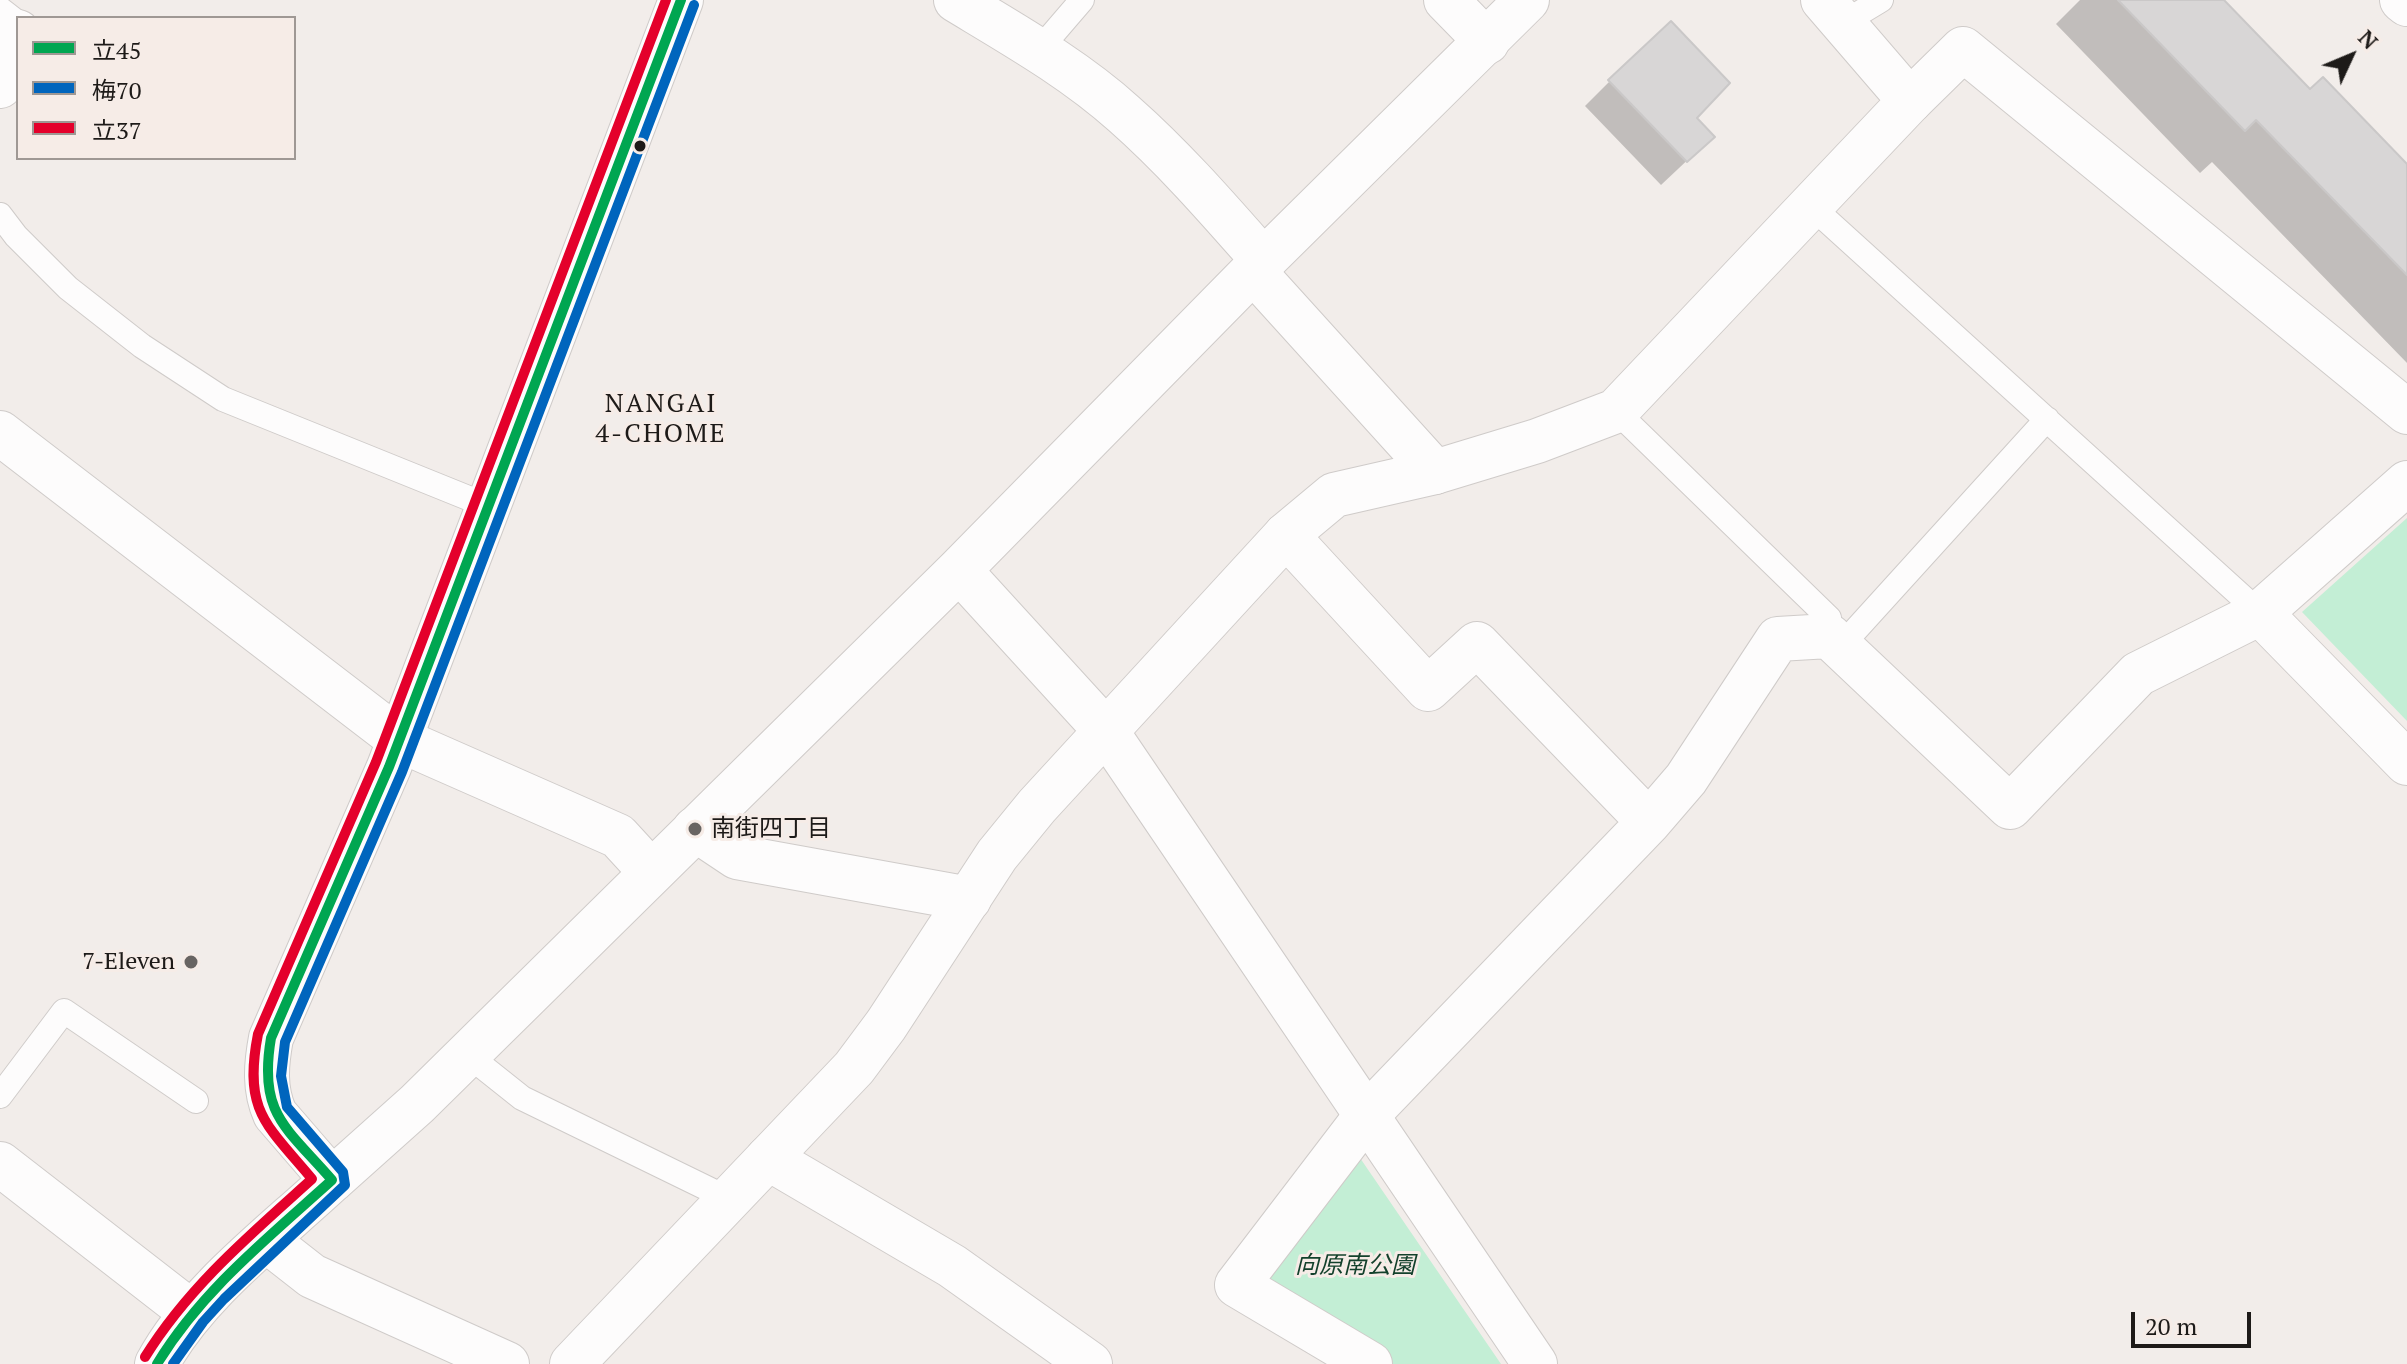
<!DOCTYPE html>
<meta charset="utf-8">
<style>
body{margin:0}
#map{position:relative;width:2407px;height:1364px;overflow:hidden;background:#f2edea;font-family:"PT Serif","Noto Sans JP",serif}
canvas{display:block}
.legend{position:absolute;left:16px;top:16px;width:280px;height:144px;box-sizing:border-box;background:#f6ece7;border:2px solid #9f9894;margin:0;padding:10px 14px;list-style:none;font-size:24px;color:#1d1a18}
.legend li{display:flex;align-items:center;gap:16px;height:40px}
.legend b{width:40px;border:2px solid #9f9894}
.north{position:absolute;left:2311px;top:16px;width:80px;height:80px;-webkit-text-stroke:6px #f6ece7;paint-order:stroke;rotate:46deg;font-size:22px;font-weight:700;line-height:32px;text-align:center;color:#1d1a18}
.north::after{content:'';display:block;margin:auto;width:28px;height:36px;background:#1d1a18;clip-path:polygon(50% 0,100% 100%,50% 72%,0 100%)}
.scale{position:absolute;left:2131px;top:1312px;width:120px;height:36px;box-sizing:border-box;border:4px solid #1d1a18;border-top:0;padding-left:10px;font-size:24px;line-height:28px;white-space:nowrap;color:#1d1a18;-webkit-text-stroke:6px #f6ece7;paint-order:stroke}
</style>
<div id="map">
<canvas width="2407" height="1364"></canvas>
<ul class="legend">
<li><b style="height:10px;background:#00a651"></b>立45</li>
<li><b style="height:10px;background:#0065bd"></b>梅70</li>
<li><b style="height:10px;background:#e4002b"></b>立37</li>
</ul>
<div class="north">N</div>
<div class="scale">20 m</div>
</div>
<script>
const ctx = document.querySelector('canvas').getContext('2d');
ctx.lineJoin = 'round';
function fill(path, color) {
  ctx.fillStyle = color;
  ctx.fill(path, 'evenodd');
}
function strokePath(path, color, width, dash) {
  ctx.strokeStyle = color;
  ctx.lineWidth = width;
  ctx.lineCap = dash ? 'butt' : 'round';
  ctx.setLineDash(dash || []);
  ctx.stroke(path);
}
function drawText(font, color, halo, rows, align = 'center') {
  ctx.font = font + ' "PT Serif","Noto Sans JP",serif';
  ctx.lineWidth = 6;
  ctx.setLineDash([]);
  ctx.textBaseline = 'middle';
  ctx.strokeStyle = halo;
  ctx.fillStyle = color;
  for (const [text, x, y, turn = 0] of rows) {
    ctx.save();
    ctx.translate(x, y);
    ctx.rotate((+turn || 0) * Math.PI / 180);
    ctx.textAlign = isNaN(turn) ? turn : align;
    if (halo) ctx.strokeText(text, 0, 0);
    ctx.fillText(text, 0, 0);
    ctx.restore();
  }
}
const green = new Path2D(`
 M2407,518V721L2302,612Z
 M1358,1155L1501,1364H1390L1257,1284Z`);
const shadow = new Path2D(`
 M2080,0H2221L2310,92L2407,166V363L2212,162L2200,173L2056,24Z
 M1610,81L1694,118L1712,137L1661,185L1585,106Z`);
const building = new Path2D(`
 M2118,0H2224L2310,89L2323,77L2407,164V275L2256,120L2245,131Z
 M1671,21L1730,83L1697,118L1715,137L1687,162L1608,80Z`);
const service = new Path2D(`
 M0,9L18,23
 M1843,23L1881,0
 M1039,50L1082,0
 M1811,206L2260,613
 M0,215L16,236L68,288L142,346L223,399L488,506
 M1616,411L1829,618V636
 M1841,646L2047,419
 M468,1055L522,1098L729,1199
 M0,1096L64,1011L196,1101`);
const minor = new Path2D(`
 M956,0C1014,35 1074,69 1124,114C1175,159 1219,210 1264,261
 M1446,0L1487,42
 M0,86L18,32
 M1910,101L1963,49L2407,412
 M1253,271L1435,472
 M0,433L400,740L618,836L651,872
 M1286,535L1428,689L1477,644L1649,822
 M2260,613L2407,763
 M695,829L737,857L969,899
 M768,1158L952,1266L1090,1364
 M0,1164L192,1313
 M266,1240L312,1276L507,1364
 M1370,1364L1237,1285L1366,1116L1649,822L1686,779L1778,639L1829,636L2010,807L2138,674L2260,613L2407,483`);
const tertiary = new Path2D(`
 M2402,0L2407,4
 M959,570L1106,731L1535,1364
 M332,1180L417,1104L959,570L1253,271L1527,0
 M572,1364L854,1068L886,1025L997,855L1037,806L1286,535L1334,495L1435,472L1537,441L1616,411L1910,101L1823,0`);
const primary = new Path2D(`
 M157,1364C195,1293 273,1235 332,1180L275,1114C264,1089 266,1065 271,1038L389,767L681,0`);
const bus1 = new Path2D(`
 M157,1364C202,1290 269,1237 332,1180C286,1127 258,1114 271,1038L389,767L681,0`);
const bus2 = new Path2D(`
 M173,1364L203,1322L224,1299L345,1185L343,1172L287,1107L281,1076L285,1042L402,772L694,5`);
const bus3 = new Path2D(`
 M145,1357C189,1286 251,1234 312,1179C266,1124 243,1111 258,1034L376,762L666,0`);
const markers = [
 [640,146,7,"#1d1a18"],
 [695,829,8,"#686462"],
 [191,962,8,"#686462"]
];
const poiNames = [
 ["南街四丁目",711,829],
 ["7-Eleven",175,962,"right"]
];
const parkNames = [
 ["向原南公園",1355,1266]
];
const neighbourhoodNames = [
 ["NANGAI",661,405],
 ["4-CHOME",661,435]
];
fill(green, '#c3eed5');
fill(shadow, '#0003');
fill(building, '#d8d6d6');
strokePath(building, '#cac8c8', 2);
strokePath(service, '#cfcbc9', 26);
strokePath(minor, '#cfcbc9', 46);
strokePath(tertiary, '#cfcbc9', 46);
strokePath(primary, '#cfcbc9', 46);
strokePath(service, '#fdfcfc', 24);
strokePath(minor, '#fdfcfc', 44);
strokePath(tertiary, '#fdfcfc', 44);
strokePath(primary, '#fdfcfc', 44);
strokePath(bus1, '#00a651', 10);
strokePath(bus2, '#0065bd', 10);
strokePath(bus3, '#e4002b', 10);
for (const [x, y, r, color] of markers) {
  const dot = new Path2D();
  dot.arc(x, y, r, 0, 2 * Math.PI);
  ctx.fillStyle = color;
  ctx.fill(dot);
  strokePath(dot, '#f6ece7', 3);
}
drawText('24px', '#1d1a18', '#f6ece7', poiNames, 'left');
drawText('italic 24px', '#13412c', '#f6ece7', parkNames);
ctx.letterSpacing = '2px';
drawText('26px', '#1d1a18', '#f6ece7', neighbourhoodNames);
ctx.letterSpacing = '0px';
</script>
